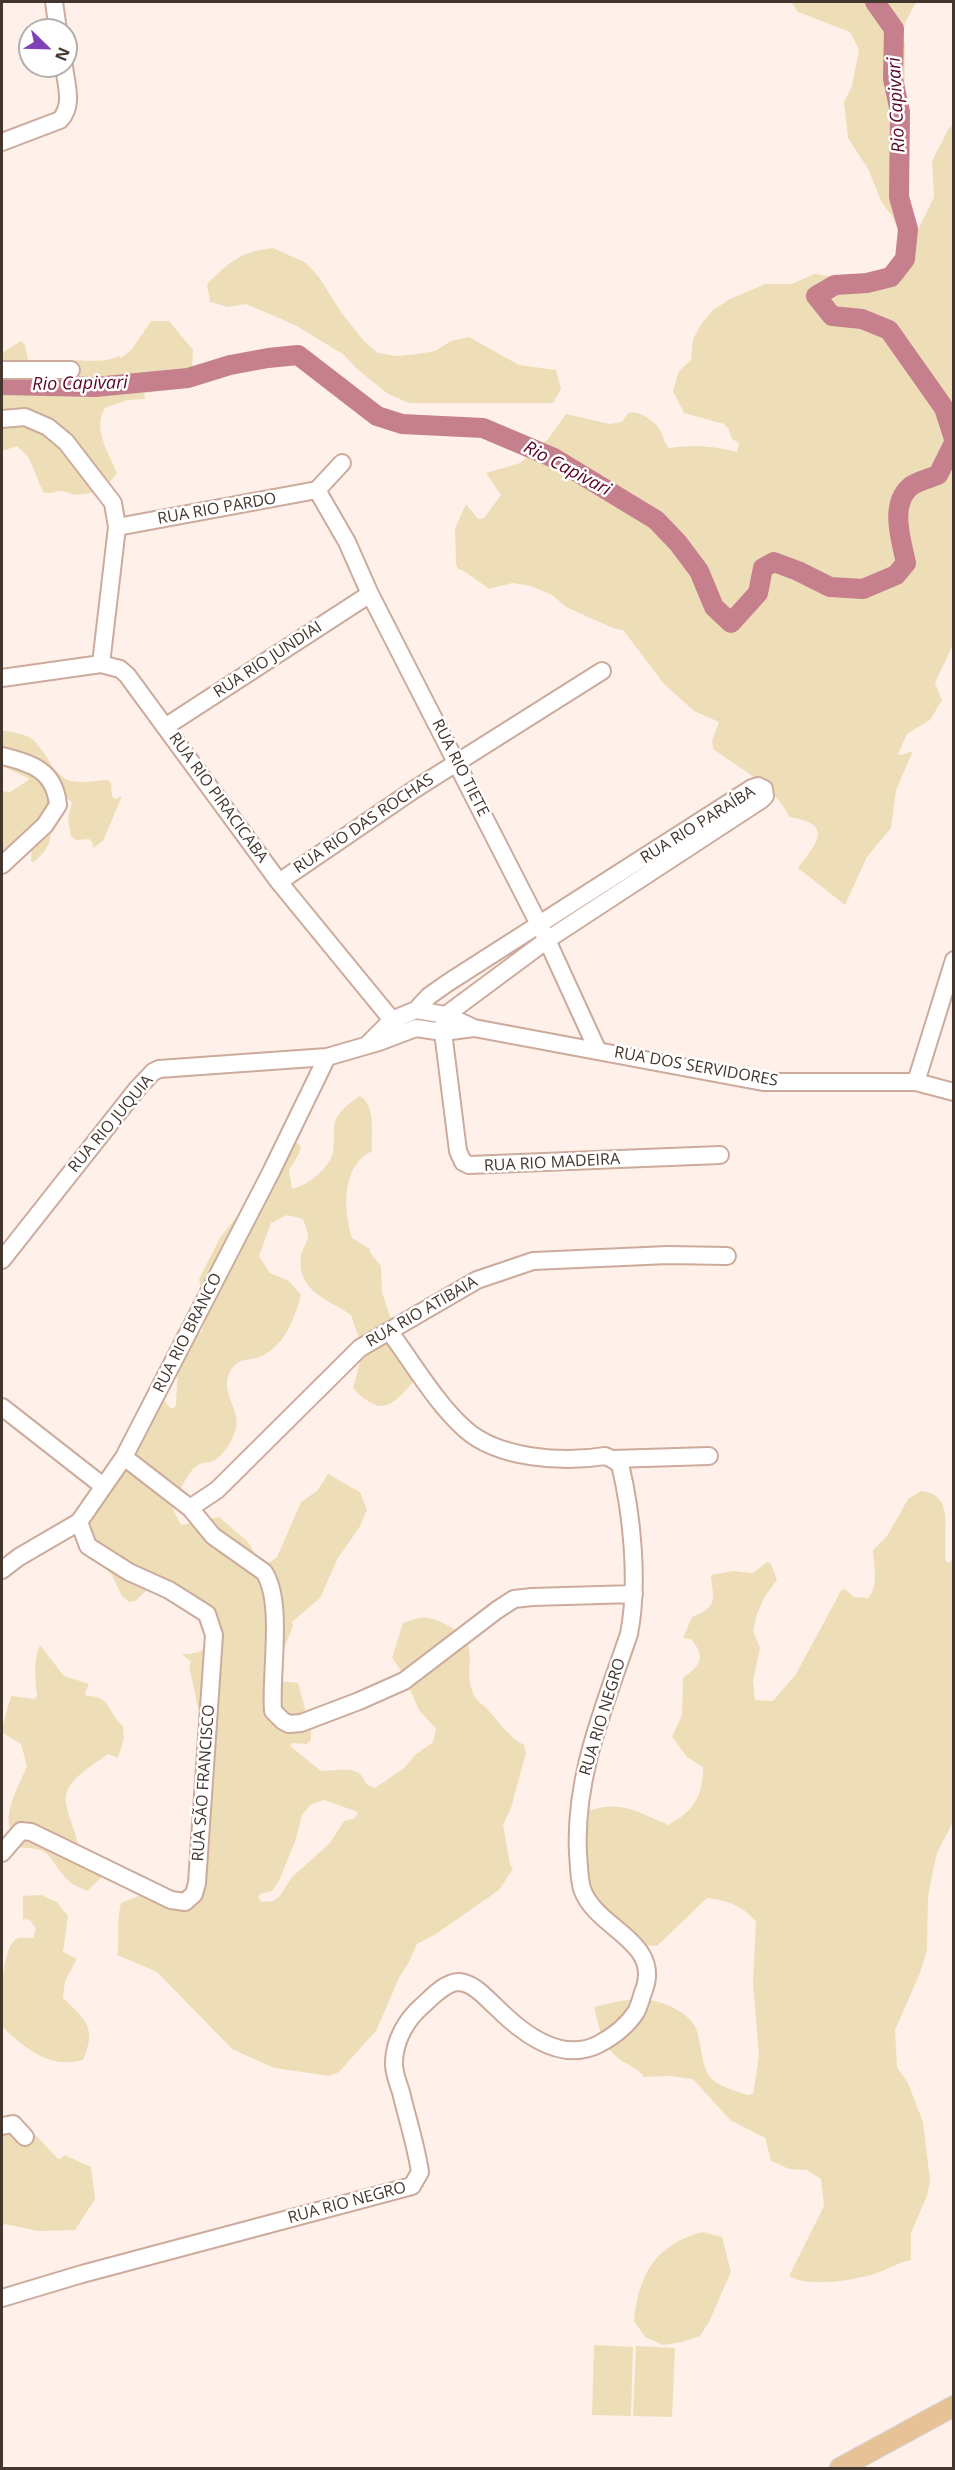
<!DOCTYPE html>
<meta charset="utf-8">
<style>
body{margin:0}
#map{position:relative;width:955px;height:2470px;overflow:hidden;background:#fff1ea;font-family:"Open Sans",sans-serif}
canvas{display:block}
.frame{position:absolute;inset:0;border:3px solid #43362f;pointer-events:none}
.north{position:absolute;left:18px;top:18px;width:60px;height:60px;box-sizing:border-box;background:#fff;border:2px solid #b4afac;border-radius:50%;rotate:113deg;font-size:16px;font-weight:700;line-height:24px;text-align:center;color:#43362f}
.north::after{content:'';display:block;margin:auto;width:21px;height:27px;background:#8042b7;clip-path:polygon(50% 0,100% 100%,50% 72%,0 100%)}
</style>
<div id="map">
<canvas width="955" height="2470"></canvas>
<div class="frame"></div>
<div class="north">N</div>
</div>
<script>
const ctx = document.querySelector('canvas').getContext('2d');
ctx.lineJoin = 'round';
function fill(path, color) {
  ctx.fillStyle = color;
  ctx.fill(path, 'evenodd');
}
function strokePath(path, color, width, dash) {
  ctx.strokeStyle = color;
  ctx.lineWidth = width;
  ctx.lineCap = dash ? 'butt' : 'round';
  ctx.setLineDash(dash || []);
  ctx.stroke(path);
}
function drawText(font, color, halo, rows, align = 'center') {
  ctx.font = font + ' "Open Sans",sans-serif';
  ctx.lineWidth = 5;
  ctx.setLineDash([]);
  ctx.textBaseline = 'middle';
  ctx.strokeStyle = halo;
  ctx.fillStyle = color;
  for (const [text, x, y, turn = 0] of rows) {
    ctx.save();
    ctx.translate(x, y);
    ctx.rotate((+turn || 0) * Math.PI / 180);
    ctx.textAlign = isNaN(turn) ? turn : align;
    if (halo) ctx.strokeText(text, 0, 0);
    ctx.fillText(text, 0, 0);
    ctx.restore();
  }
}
const green = new Path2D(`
 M791,2H916L905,23L902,41L905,42L904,114L894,149L897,167V187L918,230L934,197L932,161L949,128L953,126V645L935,683L942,700L930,720L907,734L898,754L902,755L913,751L896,790L891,828L867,857L845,905L798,868C818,842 834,824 789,817C775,786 739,768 713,749L712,741L719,722L694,711L664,684L623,630L615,629L566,607L552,595L531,586L512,583L489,589L464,571L458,569L456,564L455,528L466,504L478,519L484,518L501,495L486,473L520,463L548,439L566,414L610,424L622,422L628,413C638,410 652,419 658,427C663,434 663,441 669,448C693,444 713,446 737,452L739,443L732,439L728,428L724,424L684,413L673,391L679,371L691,360L693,339L702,323L713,310L730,299L765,284H792L814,274L851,279L869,276L886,269L901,253V234L892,216L882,203L868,169L848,138L844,102L852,86L859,50L850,32L798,12Z
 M273,248L306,263L319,277L341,312L364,341L378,353L397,356L417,354L435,351L451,341L469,337L519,365L556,370L561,389L553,403H409L388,394L357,369L344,355L295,325L246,304L228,307L210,302L207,284C230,261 241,252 273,248Z
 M151,321H169L193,350L192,368L176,389L144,393L145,399L128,400L105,408C92,429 109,453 117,473C106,489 90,497 71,494C69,493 63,491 61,491C54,491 51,495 43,492L29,458L17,446L2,451V353L21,341L25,345L29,364L33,369C42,366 52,362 61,361C81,358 101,365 119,356L121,358L132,349Z
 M2,730C10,732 21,733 29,737C45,747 49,769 66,779C77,785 97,780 108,780L111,783L112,796L115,799L122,796L103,841L93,848L92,842L89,839L77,840L71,837L68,818L72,803L67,798L49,805C50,833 57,842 34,862L31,861L32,848L2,873V791L10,792L30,779L2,766Z
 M360,1096C376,1105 371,1134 372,1151C340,1167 344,1211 352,1238L370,1249L369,1251L381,1266L382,1292L390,1316L404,1344L423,1372C397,1397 387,1425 353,1388L363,1351L351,1315C327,1299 296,1291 301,1255C302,1249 307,1244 308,1237C308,1232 305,1224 303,1219L287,1215L271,1223L259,1256L270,1273L289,1281L301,1295C295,1318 285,1345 262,1356C249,1362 239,1356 230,1372C219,1392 241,1409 236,1429C233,1439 224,1455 215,1460C210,1463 203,1462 198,1465C184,1475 179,1495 173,1509L181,1525L219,1517L248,1542L263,1567L277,1557L301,1502L317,1491L328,1474L360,1492L367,1510L359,1528L338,1558L320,1598L292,1622L293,1626L273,1676L280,1681L298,1683L311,1730V1740L307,1744L293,1743L290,1746L321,1771C339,1771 360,1763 366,1784L375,1788L404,1768L415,1755L433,1742L436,1729L419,1710L403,1674L392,1658L403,1623C419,1617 426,1615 443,1623C488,1643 459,1666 475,1697C478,1702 485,1706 488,1710C500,1723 509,1737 524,1745L526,1753L511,1808L503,1825L510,1864L513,1869L499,1890L436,1934L417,1944L409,1962L400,1976L376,2031L339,2072L330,2076L274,2068L232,2049L157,1972L117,1955C120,1936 116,1922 121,1903L138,1896L175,1895L191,1885L208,1851L209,1832L199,1760L198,1740L201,1722L189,1666L191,1662L182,1654C192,1654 204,1653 209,1642L183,1590L146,1591L135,1601L129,1602L122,1596L112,1575L82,1545L86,1507L158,1393L170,1408H174L176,1405L178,1364L182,1351L201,1332L204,1325L205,1310L199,1279L220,1238L295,1141L301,1146L299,1154L289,1170L292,1189C307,1186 330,1168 333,1152C335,1142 332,1128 336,1119C341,1109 351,1102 360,1096ZM324,1800L358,1812L355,1818L344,1821L330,1843L292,1877L279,1897L273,1901L262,1902L258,1897L260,1894L272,1891L279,1881L296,1839L302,1815L310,1805Z
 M921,1491C955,1495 943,1527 946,1561L949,1563L954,1557L953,1822L937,1853L933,1870L928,1897L927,1950L920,1973L895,2030L897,2067L908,2083L923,2122L930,2180L927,2196L911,2233V2260C896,2263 882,2273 867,2276C847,2281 807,2287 789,2276L824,2206L821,2179L807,2170L789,2169L771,2161L765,2138L730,2120L693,2079L669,2076L644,2077C638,2069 630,2066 622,2061C604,2049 598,2026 594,2007C625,1999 651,1993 679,2011C686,2015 695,2023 697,2031C702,2046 701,2069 713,2080C721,2087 737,2091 747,2095L753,2094L759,2056L753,1982L756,1922C742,1905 729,1901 707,1898L657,1946C646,1945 634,1946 624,1943C612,1940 602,1930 595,1921C566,1886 564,1854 583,1813C619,1799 634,1810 668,1825C694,1811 703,1796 703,1767L687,1757L672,1737L682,1715L683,1678C701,1665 706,1657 691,1639L683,1638L692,1617C719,1606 713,1600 711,1575L733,1571L753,1573L767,1562L771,1564L777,1580L765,1596L757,1614L753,1631L760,1648L753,1681L755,1700L773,1701L796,1674L842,1589L846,1590L854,1597L868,1598C879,1587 874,1565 873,1550L887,1536L908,1499Z
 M40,1645L64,1676L89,1684L85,1693L86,1696C112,1695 107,1713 123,1726L124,1738L118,1758L108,1754C94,1765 63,1780 66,1802C67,1815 76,1832 79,1848L105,1864L102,1877L87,1891C82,1888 74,1886 70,1882C46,1861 57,1846 16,1848C0,1815 13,1799 27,1766L21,1744L3,1733L2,1728L11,1696L34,1699L37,1696C35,1679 33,1660 40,1645Z
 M41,1895L57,1902L68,1916L63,1952L77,1959L65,1981L63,1998C86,2020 97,2028 83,2060C48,2069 27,2049 2,2027C1,2007 0,1946 18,1938C22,1937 29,1938 33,1938L36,1929L30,1920L23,1919V1896Z
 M25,2128L33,2132L58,2159L62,2158L64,2155L91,2167L95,2199L75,2230L38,2231L5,2224L2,2226V2130Z
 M702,2232L722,2237L731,2272L709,2322L700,2336L682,2342L663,2345L645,2337L634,2321C638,2275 656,2244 702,2232Z
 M594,2345L633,2347L631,2416L592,2415Z
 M636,2346L675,2348L672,2417L633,2416Z`);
const river = new Path2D(`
 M875,2L894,29L893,79L900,112L899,197L908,229L905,259L891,277L867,283L835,285L816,296L832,316L862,319L889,330L944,408L954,439
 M2,385L95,387L188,378L230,365L268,358L298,355L377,416L402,424L483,428L554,458L656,520L678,543L699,571L714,607L731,623L758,593L763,568L774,562L798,571L830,587L863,589L896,575L906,563C901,539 889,504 911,486C918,481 930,478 938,475L954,443`);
const minor = new Path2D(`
 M54,2L58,30
 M2,142L60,120C74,105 66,85 64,66
 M2,370H71
 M2,419L25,417L48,427L66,442L113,503L117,527L101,664
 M317,490L347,542L370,594L547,940L597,1049
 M317,490L342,463
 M117,527L317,490
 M2,678L101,664L120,669L127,675L279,882L392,1020
 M165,727L370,594
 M2,756C32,763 55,771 58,805L45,825L2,865
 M279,882L415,789L602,671
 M416,1010L446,1015L474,1028L763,1082H916L954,1092
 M444,1021L443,1032L458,1151L463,1162L469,1165L720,1155
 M367,1045L392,1020L416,1010L429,996L449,982L752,788L758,786L764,789L765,796L761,800L547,940L446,1015
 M916,1082L954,960
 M2,1260L137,1089L153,1072L159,1069L327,1057L379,1042L416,1028L443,1032L474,1028
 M389,1331C413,1363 435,1402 465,1429C498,1459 564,1463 605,1456L612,1459L709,1456
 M2,1407L103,1486
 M124,1457L190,1508L217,1490L360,1348L477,1280L533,1261L668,1255L727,1256
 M190,1508L213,1536L264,1572C284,1602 270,1674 273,1711L283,1721L289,1724L301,1723L359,1701L404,1681L497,1610L514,1599L532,1597L634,1594
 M2,1570L19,1557L79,1522L124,1457L271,1172L327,1057
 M2,1853L21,1831L31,1832L171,1900L185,1902L194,1894L197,1883L214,1635L207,1614L169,1590L129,1572L88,1546L79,1522
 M2,2126L13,2124L25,2137
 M2,2298L82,2274L412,2186L420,2172C416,2145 407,2118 401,2092C398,2083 393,2071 394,2061C395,2040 406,2020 422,2006C431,1998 445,1982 459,1982C474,1983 486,1998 496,2007C522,2033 561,2064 599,2044C614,2036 627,2026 636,2012C640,2005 641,1997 644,1990C662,1941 596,1929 582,1889C579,1878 579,1865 578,1853C574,1776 605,1705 629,1634C639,1583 632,1514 620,1464L612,1459`);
const major = new Path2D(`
 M840,2468L954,2406`);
const streetNames = [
 ["RUA RIO PARDO",217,509,-10],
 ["RUA RIO JUNDIAI",268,660,-33],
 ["RUA RIO TIETE",460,768,63],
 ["RUA RIO PIRACICABA",218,798,54],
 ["RUA RIO DAS ROCHAS",364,824,-34],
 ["RUA RIO PARAÍBA",698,825,-32],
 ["RUA DOS SERVIDORES",696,1067,10],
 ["RUA RIO JUQUIA",111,1124,-50],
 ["RUA RIO MADEIRA",552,1163,-3],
 ["RUA RIO ATIBAIA",422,1312,-30],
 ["RUA RIO BRANCO",188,1333,-63],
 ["RUA RIO NEGRO",603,1717,-73],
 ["RUA SÃO FRANCISCO",204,1783,-86],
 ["RUA RIO NEGRO",347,2203,-15]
];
const waterNames = [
 ["Rio Capivari",897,105,-93],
 ["Rio Capivari",80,384,-1],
 ["Rio Capivari",567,469,28]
];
fill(green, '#eedeb8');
strokePath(river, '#c57f8d', 20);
strokePath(minor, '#ccab9c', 20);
strokePath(major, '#d6d3d1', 22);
strokePath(minor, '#fff', 16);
strokePath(major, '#e8c297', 20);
drawText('16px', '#43362f', '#fff', streetNames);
drawText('italic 18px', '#5b0526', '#fff', waterNames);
</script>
